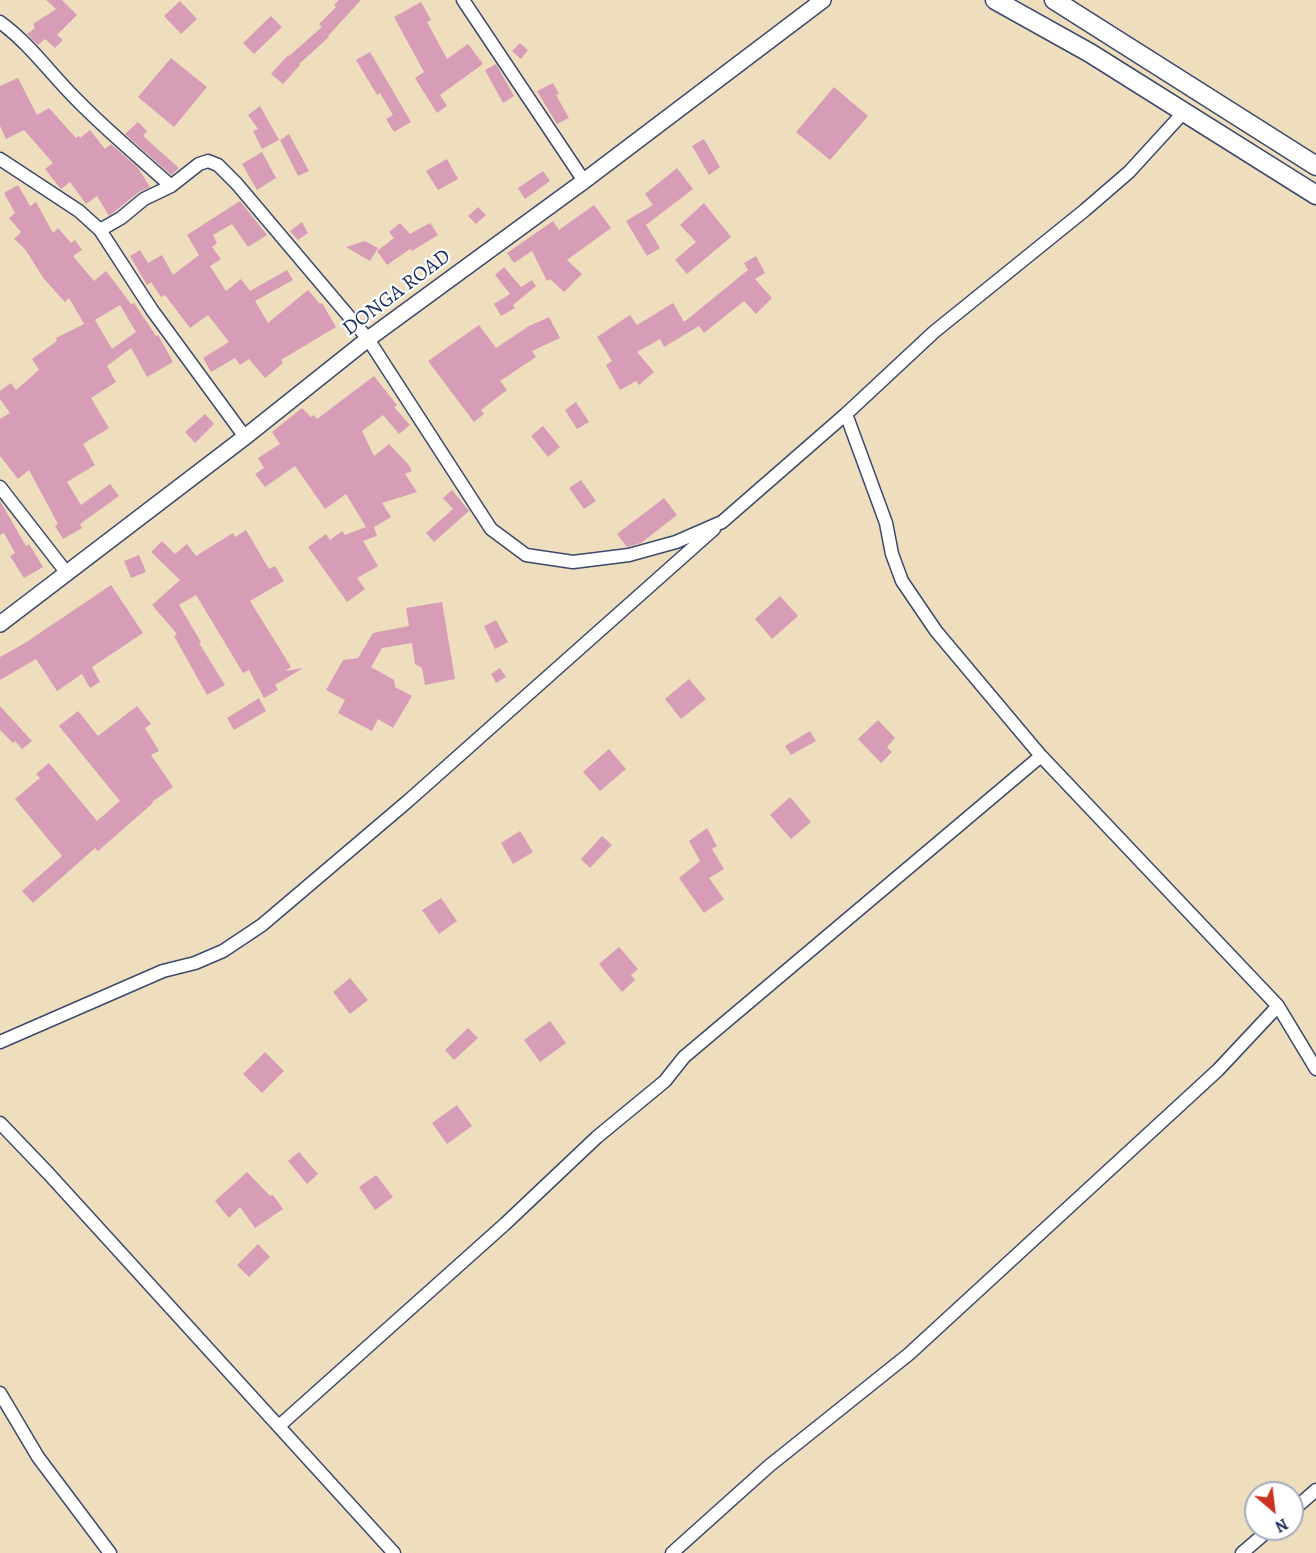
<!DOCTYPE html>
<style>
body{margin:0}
#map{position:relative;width:1316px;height:1553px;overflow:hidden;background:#eedebe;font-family:Alegreya,serif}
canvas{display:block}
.north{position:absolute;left:1244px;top:1481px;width:60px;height:60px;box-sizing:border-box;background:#fff;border:2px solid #a4acbf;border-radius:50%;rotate:152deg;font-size:16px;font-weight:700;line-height:24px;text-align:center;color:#1b2f5e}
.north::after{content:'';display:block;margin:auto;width:21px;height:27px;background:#c8321e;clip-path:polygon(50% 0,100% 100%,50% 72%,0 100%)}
</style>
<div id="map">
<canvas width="1316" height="1553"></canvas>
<div class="north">N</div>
</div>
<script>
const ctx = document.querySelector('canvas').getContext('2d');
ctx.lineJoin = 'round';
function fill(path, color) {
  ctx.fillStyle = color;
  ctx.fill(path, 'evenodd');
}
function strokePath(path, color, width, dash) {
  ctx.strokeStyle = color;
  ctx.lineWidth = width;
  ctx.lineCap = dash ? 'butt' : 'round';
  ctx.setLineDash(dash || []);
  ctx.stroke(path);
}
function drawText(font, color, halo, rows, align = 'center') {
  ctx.font = font + ' Alegreya,serif';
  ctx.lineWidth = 4.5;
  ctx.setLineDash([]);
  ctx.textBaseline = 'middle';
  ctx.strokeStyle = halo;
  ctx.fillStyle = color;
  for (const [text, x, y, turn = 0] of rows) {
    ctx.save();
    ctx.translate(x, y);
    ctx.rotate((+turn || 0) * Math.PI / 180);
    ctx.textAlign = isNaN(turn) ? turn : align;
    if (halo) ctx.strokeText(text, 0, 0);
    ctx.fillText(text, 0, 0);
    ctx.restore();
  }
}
const building = new Path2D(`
 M46,0H62L77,15L57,35L63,40L55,48L45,39L38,45L27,34L35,28L33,24L56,9Z
 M339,0H361L328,36L329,37L299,64L300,65L283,84L271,74L288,55L289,56L322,27L319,24L336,7L334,5Z
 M180,1L197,19L181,34L164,16Z
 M421,2L431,20L427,22L447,59L468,44L483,64L440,95L447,106L437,113L415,78L424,72L394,17Z
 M271,16L282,27L254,54L243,43Z
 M520,43L528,50L521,59L512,51Z
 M370,52L411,122L394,132L386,119L393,115L380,93L377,95L356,60Z
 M171,58L207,87L174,127L138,97Z
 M496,64L514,96L503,103L485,70Z
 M18,78L37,115L49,108L76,138L79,136L80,138L90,130L105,149L111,144L138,168L150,187L139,192L109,216L97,196L86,204L70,182L61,189L45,169L53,163L24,130L6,139L0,126V86Z
 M553,83L559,94L556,95L569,118L557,124L537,91Z
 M834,87L868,116L830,160L796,132Z
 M260,106L279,140L262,149L253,131L258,129L248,115Z
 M138,122L147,131L143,136L179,168L171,175L125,134Z
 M289,134L309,171L298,176L280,140Z
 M704,139L720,167L709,175L692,146Z
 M262,152L276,178L257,190L242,164Z
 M447,159L458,179L438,190L426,171Z
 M677,168L693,189L646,225L660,248L647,256L626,221L653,205L645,194Z
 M543,171L550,181L525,199L518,188Z
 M18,185L30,206L36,202L53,233L58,228L71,243L75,240L82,250L73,256L94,281L106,271L131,304L134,303L156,336L158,335L173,362L147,377L131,348L107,366L116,382L91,398L109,428L83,444L95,465L67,482L81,505L110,484L119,496L80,524L82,528L63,539L55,526L58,524L29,470L18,479L0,456V419L10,413L0,399V391L11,383L16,390L39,370L32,359L57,341L56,338L84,324L69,298L65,302L44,279L25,249L14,239L21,232L9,218L15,213L4,193ZM120,305L136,332L112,349L95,320Z
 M240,201L267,235L248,247L232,224L213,235L217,243L212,247L221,259L210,266L226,291L241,279L250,291L287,270L293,280L255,301L268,323L308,290L320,304L322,303L336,327L281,360L283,363L265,378L249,359L240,365L235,358L211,372L203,358L229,342L208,315L190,328L165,295L161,297L151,282L147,285L130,256L140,250L148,263L162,255L173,275L199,255L187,235Z
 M704,203L731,237L687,274L675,260L696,242L680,225Z
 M594,205L611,228L567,260L582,274L564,292L550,279L547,281L532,251L514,263L507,253L553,221L559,230Z
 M478,207L486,215L476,224L468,216Z
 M302,222L308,233L298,240L290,231Z
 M400,223L410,234L430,223L438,235L412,251L410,249L387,265L377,251L394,238L389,232Z
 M365,241L378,248L370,261L346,247Z
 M756,256L765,273L755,279L772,298L756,314L744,301L704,333L699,326L664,347L660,339L637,352L654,372L639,385L636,381L620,390L606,365L612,361L597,337L630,315L637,325L673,303L684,322L748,270L744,263Z
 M504,267L521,287L532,280L536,286L513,305L515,308L501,316L494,304L510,294L495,275Z
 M549,317L560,338L532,351L536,357L500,381L507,390L481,410L484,414L474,422L428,361L479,325L496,348L529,326Z
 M374,376L397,405L394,407L410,425L399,434L383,415L362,431L374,456L389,444L408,464L412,471L405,474L417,492L382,503L391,517L374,527L377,536L363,541L378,566L357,578L365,589L347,602L308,547L326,534L330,540L342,531L345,535L366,527L346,494L325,509L295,466L265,487L255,474L264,468L258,458L280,444L272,432L302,408L311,417L314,415L317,419Z
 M576,402L589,422L577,429L565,410Z
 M205,414L214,424L195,443L185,432Z
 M543,426L560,447L548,457L531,436Z
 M581,480L596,501L584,509L569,488Z
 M452,490L469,511L434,542L426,533L453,509L443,498Z
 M664,498L677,515L641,543L627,547L617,534Z
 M0,501L26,546L29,544L43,567L24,578L10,556L15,553L4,533L0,535Z
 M246,530L269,569L275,566L284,581L250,601L291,667L285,671L303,668L275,685L278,690L264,698L249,670L243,673L196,595L179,605L201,642L199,643L225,685L207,695L174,636L177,634L152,605L180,580L151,552L162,541L175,554L187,544L196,556L233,533L235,537Z
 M139,555L146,572L131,578L124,561Z
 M111,585L143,633L92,667L100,682L90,688L82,674L57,691L36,659L0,680V657L25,643Z
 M780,596L798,616L772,639L755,619Z
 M442,602L455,679L425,685L422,668L415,664L412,643L382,648L371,667L394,680L395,687L412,696L393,728L378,719L372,731L338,713L345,700L326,690L343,660L358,658L373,633L409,626L406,608Z
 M496,620L508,642L495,649L484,626Z
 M500,668L506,677L496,683L491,674Z
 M689,679L706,699L681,719L665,699Z
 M259,698L266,711L234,730L227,718Z
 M0,706L32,741L22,749L15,741L13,743L0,730Z
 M137,706L151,724L145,728L159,751L151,755L173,787L152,802L153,803L98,851L95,848L33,903L22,891L62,856L15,799L40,778L36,774L49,763L97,821L120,801L59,726L78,711L98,736Z
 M878,720L895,738L887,747L892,752L881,763L858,739Z
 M810,731L816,741L791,755L785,746Z
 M609,749L626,769L600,791L583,772Z
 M790,797L811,822L791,839L770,815Z
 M707,828L717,846L712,849L724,869L709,878L724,899L704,913L679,878L700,861L689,841Z
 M520,831L533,852L513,864L501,843Z
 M602,836L612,845L590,868L581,859Z
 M441,898L457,921L439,934L422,910Z
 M619,947L638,969L631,975L635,980L622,992L599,964Z
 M350,978L368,1000L350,1014L333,992Z
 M550,1021L566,1043L540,1062L524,1040Z
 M468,1028L478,1038L454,1060L445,1050Z
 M265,1052L284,1071L262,1093L243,1074Z
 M457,1105L472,1126L447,1144L432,1123Z
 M299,1152L318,1174L307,1184L288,1161Z
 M247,1172L270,1196L273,1195L283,1209L255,1228L240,1207L229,1218L215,1201Z
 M376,1175L393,1197L375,1210L359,1187Z
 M258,1244L270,1257L249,1277L237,1265Z`);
const minor = new Path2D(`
 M463,0L584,181
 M0,22C29,43 50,73 75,98C105,129 139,157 171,186
 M1183,113L1129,172L1085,210L934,332L846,414L886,523L892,554L902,581L936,631L1041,756L1278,1006L1316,1069
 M0,159L79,211L100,230L152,310L245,437
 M100,230L121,218L144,199L171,186L199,164L208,161L218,165L237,184L368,339L491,529L526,555L573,562L629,555L676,542L722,522L846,414
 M0,487L66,572
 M0,1042L163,971L195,963L223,951L262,925L408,801L714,529
 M0,1123L48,1173L394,1553
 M0,1393L38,1457L110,1553
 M279,1426L505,1224L597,1137L665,1081L684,1057L1041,756
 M1292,1511L1316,1490
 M672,1553L769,1466L909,1354L1218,1070L1278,1006
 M1242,1553L1270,1529`);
const tertiary = new Path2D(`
 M0,624L245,437L368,339L584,181L823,0`);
const secondary = new Path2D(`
 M995,0L1090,53L1316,195
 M1054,0L1316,166`);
const streetNames = [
 ["DONGA ROAD",397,293,-37]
];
fill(building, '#d79db7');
strokePath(minor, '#3b496c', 15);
strokePath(tertiary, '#3b496c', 18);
strokePath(secondary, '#3b496c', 21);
strokePath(minor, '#fff', 12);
strokePath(tertiary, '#fff', 15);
strokePath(secondary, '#fff', 18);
drawText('21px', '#1b2f5e', '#fff', streetNames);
</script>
